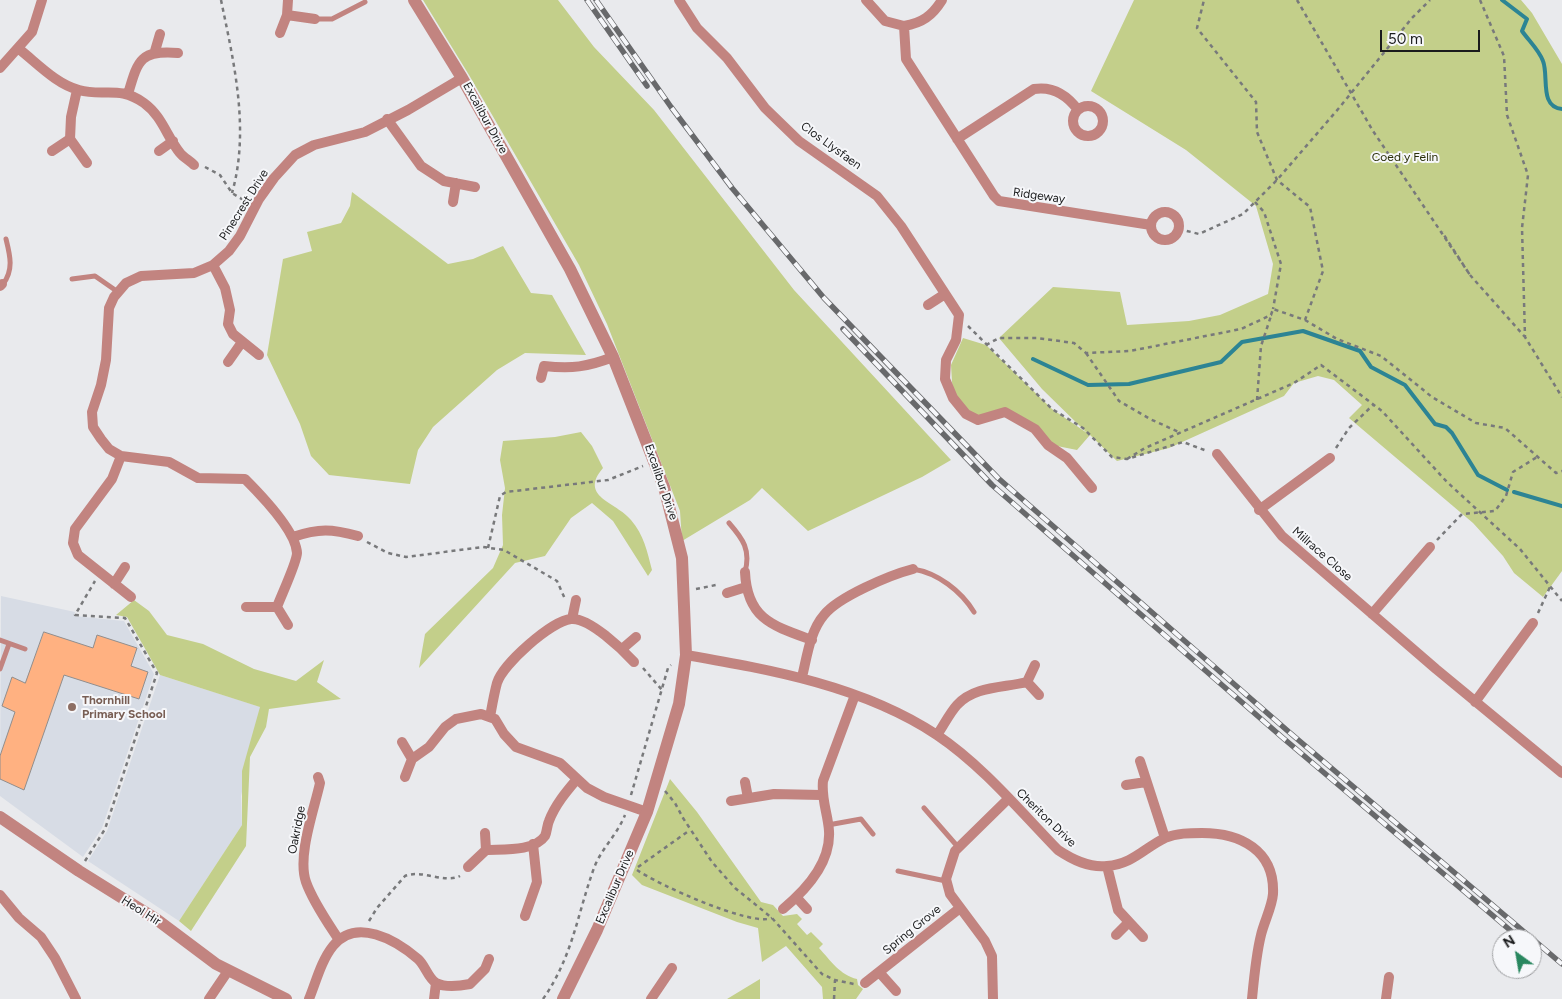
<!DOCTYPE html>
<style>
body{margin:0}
#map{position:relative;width:1562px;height:999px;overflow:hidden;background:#e9eaed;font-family:Figtree,sans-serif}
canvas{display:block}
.north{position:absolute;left:1492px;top:929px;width:50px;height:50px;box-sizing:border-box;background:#f6f7fa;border:1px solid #9e9fa1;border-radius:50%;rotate:328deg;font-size:14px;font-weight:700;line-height:20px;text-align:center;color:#1a1b1c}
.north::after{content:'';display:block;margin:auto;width:18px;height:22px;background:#29875f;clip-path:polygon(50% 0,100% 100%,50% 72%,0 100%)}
.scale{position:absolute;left:1380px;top:30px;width:100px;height:22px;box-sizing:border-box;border:2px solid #1a1b1c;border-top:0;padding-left:6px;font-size:15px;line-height:18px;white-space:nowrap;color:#1a1b1c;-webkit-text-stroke:4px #f6f7fa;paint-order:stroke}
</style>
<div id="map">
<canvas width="1562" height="999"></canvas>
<div class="north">N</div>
<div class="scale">50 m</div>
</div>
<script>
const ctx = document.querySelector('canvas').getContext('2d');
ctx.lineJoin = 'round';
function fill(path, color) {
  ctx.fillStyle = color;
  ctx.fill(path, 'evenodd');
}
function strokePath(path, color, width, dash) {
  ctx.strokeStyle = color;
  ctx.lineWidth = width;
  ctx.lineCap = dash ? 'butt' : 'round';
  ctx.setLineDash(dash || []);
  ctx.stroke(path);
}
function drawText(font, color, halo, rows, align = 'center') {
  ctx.font = font + ' Figtree,sans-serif';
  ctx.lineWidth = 4;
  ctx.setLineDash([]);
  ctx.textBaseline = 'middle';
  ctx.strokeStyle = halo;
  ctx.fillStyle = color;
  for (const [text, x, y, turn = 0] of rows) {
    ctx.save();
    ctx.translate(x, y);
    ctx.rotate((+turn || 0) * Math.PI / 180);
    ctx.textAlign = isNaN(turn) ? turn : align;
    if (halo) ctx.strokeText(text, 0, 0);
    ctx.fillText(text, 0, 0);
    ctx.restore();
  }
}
const built = new Path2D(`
 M1,596L75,612L74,616L124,621L154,674L102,828L83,857L0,796Z
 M160,675L261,707L241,796L242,825L179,921L88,861L107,831Z`);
const green = new Path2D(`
 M423,0H558L594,47L654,110L794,290L951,460L922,477L808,531L762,488L750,500L682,541L680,511L607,324L579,265L469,75Z
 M1134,0H1521L1532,13L1562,64V571L1543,597L1514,573L1503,556L1473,523L1349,418L1362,405L1334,380L1318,376L1294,383L1284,396L1169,448L1117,461L1090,435L1077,450L1057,446L1005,412L978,420L953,398L951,365L963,338L986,345L1052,409L1087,433L1042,389L999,338L1053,287L1120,292L1127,325L1189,321L1220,315L1268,294L1273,264L1256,206L1186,150L1091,91Z
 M352,192L448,264L473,259L503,246L531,293L552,295L586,355L525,353L497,370L433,427L418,450L410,484L329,475L311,456L300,424L267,355L283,259L312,251L307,232L341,223L350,206Z
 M581,432L592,446L603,468C578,497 617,502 631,520C644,535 647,551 652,570L648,576L613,521L592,503L571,518L545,556L515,563L419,668L425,634L493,568L503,545L502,515L505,488L500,460L503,441L555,437Z
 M134,600L149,611L167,635L203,644L254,669L296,681L324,660L317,682L341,699L269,709L266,727L250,757L246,846L191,931L179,921L242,825V771L260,707L160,675L127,617L116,615Z
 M670,779L697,812L761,902L773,905L783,916L797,914L802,919L797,924L807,935L811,932L823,944L819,948C831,961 840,975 857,979L858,985L863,989L856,999H823L822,987L786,946L762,962L758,928L737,922L642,885L632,875Z
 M760,979V999H727Z`);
const stream = new Path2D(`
 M1502,0L1527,19L1522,31C1529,41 1539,50 1543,61C1549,76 1539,107 1562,109
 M1033,359L1088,385L1129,384L1221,362L1242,342L1303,331L1360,351L1371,367L1405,385L1435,424L1446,427L1452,433L1478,475L1507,490
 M1514,492L1562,506`);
const building = new Path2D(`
 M44,632L93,648L97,635L137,648L131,666L148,672L139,699L64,675L24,790L0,779V756L15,712L2,706L12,677L25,683Z`);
const path = new Path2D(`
 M221,0C234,63 250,130 232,193
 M1297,0L1373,131L1470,275L1442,232
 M1480,0L1504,56L1507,115L1528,175L1522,228L1525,337L1562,397
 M205,167L220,175L232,193L245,201
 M1255,202L1264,212L1281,264L1273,309
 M1179,229L1199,234L1243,214L1277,180L1339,108L1412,18L1430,0
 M1470,275L1525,337
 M1305,320L1337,339L1381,356L1432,397L1476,423L1505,428L1556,473L1562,471
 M968,326L1052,409L1083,428L1112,457L1127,459L1183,442L1207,451
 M986,345L999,338H1037L1074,343L1086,353L1130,351L1241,329L1271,315L1273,309L1305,320L1323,271L1310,207L1277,180L1257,132L1256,102L1197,28L1204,0
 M1086,353L1119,401L1150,419L1181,433
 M1257,400L1261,346L1271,316
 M1336,448L1349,428L1373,405
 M1127,459L1145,448L1294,383L1321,365L1382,411L1447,482L1520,549L1562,601
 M1437,540L1462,514L1495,511L1506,496L1513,472L1537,457
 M367,542L388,553L406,557L483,547L504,550L557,581L565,599
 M488,548L500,496L506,492L608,480L643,466
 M696,589L716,585L719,587
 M1538,613L1550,587
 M643,668L662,690
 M665,791L675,803L683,818L712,862L735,888L772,918L822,974L835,980L854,984
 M631,795L668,668L671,665
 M85,861L105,829L157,673L125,618L75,615L95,581
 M638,867L690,830
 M637,870C657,884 751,927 772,918
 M369,921L377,908L405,876C423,869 444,884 460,876
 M543,999C573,956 577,915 594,868C601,849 617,835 625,815
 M834,999L835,980`);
const service = new Path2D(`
 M315,19H332L365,2
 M72,279L95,276L118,292
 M3,284C14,270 10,255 6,239
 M729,523C743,539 751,550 745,572
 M913,569C938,573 961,591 974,612
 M0,640L25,649
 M0,669L9,644
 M924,808L958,847
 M828,825L861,819L873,834
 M898,871L946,881`);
const minor = new Path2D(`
 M679,0L697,28L727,58L765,108L799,141L877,196L901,226L959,315L956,340L946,360L945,379L953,398L966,414L978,420L1005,412L1035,429L1048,445L1067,458L1092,488
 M866,0L885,21L904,26L906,59L994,196L999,201L1151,225
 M287,15L315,19
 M904,26C922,23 932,16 942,0
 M280,33L287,15L288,0
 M19,49C37,63 56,84 79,90C104,97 119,85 144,103C162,116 167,137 180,153C183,157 190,161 194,165
 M155,51L160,34
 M0,68L32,32L42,0
 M77,90L71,117L70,139L87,163
 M128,94C138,60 140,50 178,53
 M1073 121a15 15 0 1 1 30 0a15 15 0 1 1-30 0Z
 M387,119L421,166L444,181L475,187
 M957,139L1034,89C1053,86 1067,95 1078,110
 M52,151L70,139
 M159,151L173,141
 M453,202L456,183
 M1151 226a14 14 0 1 1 28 0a14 14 0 1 1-28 0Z
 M213,265L225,288L230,310L228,324L233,334L259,355
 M0,286L2,284
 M928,305L945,294
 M228,362L242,342
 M541,378L544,366C572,369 587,367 613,357
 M1217,454L1282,536L1436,669L1562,773
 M121,456L112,479L75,529L73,543L78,555L131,597
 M1259,510L1330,458
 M293,537C319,528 332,529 358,536
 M745,572C747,619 773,626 812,640
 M114,584L125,567
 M727,593L746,587
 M246,607H277L288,625
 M277,607C281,596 297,562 297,553C296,531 260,494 245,479L198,478L169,462L121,456L109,449L101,439L93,427L92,412L101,385L106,360L109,308L114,297L126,283L141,276L194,273L213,265L229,251L240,236L259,199L274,178L295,155L314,145L365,132L408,110L462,78
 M1372,614L1430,547
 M572,619L576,600
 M622,649L636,637
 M686,655C772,670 863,686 937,735C983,766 1020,811 1058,850C1073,860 1089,868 1107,866C1133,864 1144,848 1165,838C1177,833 1190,833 1202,833C1240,833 1275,850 1273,894C1272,907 1264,922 1261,935C1256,955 1254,978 1252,999
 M1035,665L1027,682L1039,695
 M802,677C807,657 810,631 824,615C838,597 890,575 913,569
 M1475,702L1533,623
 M490,717C492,706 494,694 497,683C503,664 551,621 571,619C589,617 623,650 634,662
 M937,735C944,725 949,714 957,705C974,686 1003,688 1027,682
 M402,742L412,759
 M1140,761L1165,838
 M318,777L320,783C314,810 297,856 306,882C313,902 328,923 339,940
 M405,777L412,759L429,747L445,727L456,719L481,714L495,719L504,734L516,747L560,763L587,788L604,797L647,812
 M745,782L748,798
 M1126,785L1146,782
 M731,801L774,794L821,795
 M485,833L486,850
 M1107,866L1118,910L1143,937
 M468,867L486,850C503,849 534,852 545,836C547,832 547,825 549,821C555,805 566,792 577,779
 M0,895L19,918L41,937L55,958L76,999
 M797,898L807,909
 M783,909C806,890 831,863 829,831C828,814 821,799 823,781L855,695
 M525,916L537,882L533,844
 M1116,935L1129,922
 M879,972L896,991
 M865,983L960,908
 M209,999L228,971
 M309,999C316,982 321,961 333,946C356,917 396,940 418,959C425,965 428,978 436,983C446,988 460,986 470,984L485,969L489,959
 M434,999L436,983
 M651,999L672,968
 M993,999L992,956L985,941L950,894L946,879L955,851L1008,799
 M1386,999L1389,977`);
const tertiary = new Path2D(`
 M414,0L462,78L570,269L613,357L664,487L682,558L686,655L679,704L647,812L597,930L563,999
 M0,817L79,871L156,919L216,964L286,999`);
const rail = new Path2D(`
 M587,0L647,86
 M596,0L671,107L732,188L824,298L998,478L1289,732L1562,964
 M843,329L992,485L1283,738L1517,936`);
const markers = [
 [72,707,5,"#8d6e63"]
];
const streetNames = [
 ["Excalibur Drive",485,118,61],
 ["Clos Llysfaen",831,146,36],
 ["Ridgeway",1039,196,8],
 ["Pinecrest Drive",244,205,-58],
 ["Excalibur Drive",661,482,71],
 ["Millrace Close",1322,554,41],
 ["Cheriton Drive",1046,818,44],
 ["Oakridge",297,830,-79],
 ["Excalibur Drive",615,887,-67],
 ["Heol Hir",141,911,32],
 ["Spring Grove",912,930,-39]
];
const parkNames = [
 ["Coed y Felin",1405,157]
];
const educationNames = [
 ["Thornhill",82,700],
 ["Primary School",82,714]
];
fill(built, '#d7dce5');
fill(green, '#c3cf8a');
strokePath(stream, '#2c8494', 4);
fill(building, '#ffb181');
strokePath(building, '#918e8d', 1);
strokePath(path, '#78797b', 2.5, [4, 4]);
strokePath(service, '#c28480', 5);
strokePath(minor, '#c28480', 10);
strokePath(tertiary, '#c28480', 12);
strokePath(rail, '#68696b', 5.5);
strokePath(rail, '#f6f7fa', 4, [11]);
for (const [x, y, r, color] of markers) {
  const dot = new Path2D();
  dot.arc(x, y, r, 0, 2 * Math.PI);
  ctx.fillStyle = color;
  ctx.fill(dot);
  strokePath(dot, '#f6f7fa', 2);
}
drawText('12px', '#1a1b1c', '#f6f7fa', streetNames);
drawText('12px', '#2a2f0a', '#f6f7fa', parkNames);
drawText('bold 12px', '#785e54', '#f6f7fa', educationNames, 'left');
</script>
